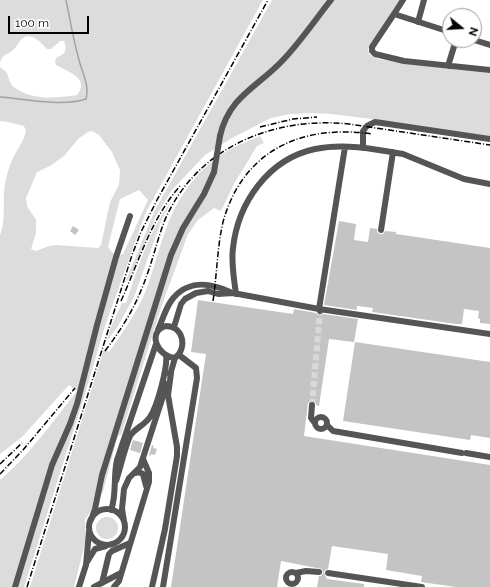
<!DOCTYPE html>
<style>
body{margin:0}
#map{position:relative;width:490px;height:587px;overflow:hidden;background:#fff;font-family:Raleway,sans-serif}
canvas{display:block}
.north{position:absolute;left:442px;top:8px;width:40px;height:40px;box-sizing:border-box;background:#fff;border:1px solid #999;border-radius:50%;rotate:108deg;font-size:11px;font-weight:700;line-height:16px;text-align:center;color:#000}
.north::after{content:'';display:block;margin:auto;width:14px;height:18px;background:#000;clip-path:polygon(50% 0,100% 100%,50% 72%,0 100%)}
.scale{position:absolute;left:8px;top:16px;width:81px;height:18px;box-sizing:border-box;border:2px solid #000;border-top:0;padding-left:5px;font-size:12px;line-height:14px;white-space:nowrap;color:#000;-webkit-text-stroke:3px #fff;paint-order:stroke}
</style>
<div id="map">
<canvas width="490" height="587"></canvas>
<div class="north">N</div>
<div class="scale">100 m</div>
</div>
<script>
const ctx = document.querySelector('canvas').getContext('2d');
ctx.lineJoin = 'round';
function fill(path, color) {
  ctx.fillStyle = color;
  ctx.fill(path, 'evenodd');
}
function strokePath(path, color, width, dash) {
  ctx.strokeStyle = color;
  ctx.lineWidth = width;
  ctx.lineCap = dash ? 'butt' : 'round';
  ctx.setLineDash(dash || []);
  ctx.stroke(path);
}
const green = new Path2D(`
 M0,0H263L146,212L105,326L85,394L24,587H0V480C28,457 54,420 77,391L69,385L22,437L0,454V235C7,218 1,198 6,179C8,171 10,163 14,156C19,147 24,140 26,131L24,126L8,122L0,121V67C2,69 5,70 7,73C9,78 9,83 14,87C32,101 56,98 77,95C91,79 67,71 56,65L55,61L57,57C66,55 67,48 64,41H60L51,49H47C42,44 32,32 23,38C19,41 17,47 13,50C6,56 3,53 0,63ZM92,131L99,135L112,152L120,170L119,185L110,202L101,245L98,248L57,245L49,246L36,251L31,249L36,233V220L27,206L26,198L37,172L50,166L64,156L78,139L88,132ZM139,190L148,200L123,254L116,257L108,247L120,199Z
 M272,0H400L368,49L369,54L378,59L407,64L490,73V137L379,120L331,114L311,113L290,114L271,118L232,138L205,155L172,190L156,216L130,277L125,283L154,212Z
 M260,136L264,143L257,146L234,184L221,211L214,208L198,220L188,234L162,305L121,435H119L116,442L103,492L85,520L86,540L74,587H30L104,349L109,352C122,333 135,315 144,295C153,273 158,250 166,229C177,197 200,166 229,150C239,144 250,141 260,136Z
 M172,201L162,219L134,297L118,326L107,341L110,329L122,303H126C137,271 150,227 172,201Z
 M96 528a11 11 0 1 1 22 0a11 11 0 1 1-22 0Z`);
const stream = new Path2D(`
 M0,97C26,99 62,107 86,99C90,84 81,71 78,56C73,38 70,19 66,0`);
const building = new Path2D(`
 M339,221L356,224L354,240L368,242L370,228L377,229V232L380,234H383L385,231L396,232V234L490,248V324L480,323V319L478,318L479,311L464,309L462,324H456L372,312L373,308L357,306V310L324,305Z
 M73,226L79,230L75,235L70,231Z
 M198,300L293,314L294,309L316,313L319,315L323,314L358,319L354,342L329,339L319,406L316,405V403L313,401L308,403L304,436L490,465V587H456L421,582L422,576L386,570L388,554L332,546L328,569L325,570L324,573L327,579L364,584V587H317L319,576H321L323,573L322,569L281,561L277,587H171L206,354L191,352Z
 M355,342L490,362V438L471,435L470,440L343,421Z
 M133,440L143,443L140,453L130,450Z
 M152,445L154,446L153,448L157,449L155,455L151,454V456L149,455Z`);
const minorTunnel = new Path2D(`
 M312,405L320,312`);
const minor = new Path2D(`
 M403,0L394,14L450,32
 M394,14L372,47V51L375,54L404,61L490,70
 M418,22L424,0
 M474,40L490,45
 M448,66L456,40
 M220,136C229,96 258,87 283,60C301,41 315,20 331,0
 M363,148V131L367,126L375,122L490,139
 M381,230L393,152
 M236,294C234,279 231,263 233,248C238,203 268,159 315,149C344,143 375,149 403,154L464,179L490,184
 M320,311L319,309L345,147
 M166,326C183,326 188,348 175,358C158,357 146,332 166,326Z
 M174,327L181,304L185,299L196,293L208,291L218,294L233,293L319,309L490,334
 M158,330C162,321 165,310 171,301C186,280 209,282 230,292
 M170,375L175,358
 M312,405L311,418L314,422
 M315 423a6 6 0 1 1 12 0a6 6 0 1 1-12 0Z
 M327,425L333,431L462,453
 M466,453L490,457
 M135,473L139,472L143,474L146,486
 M116,481C121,466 124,450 130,436C135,428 145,425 150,417C157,407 168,367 166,355
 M89 527a18 18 0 1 1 36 0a18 18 0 1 1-36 0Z
 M111,510C117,495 113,477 117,460L156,344
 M91,520L95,509L102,475L171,255L183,228L204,194L214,172
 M124,521L122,509L124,489L129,478L140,467L167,384
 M87,562L95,549L106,546
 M286 578a6 6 0 1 1 12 0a6 6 0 1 1-12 0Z
 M296,573L306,571L319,572
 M328,573L422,587
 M102,583L109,554L112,551L130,543
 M15,587L52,465L70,424L77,404L97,325L116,257L130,216
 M79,587L86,565L89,532
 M94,587L121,573
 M114,587L119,581L149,482V473L143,459
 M152,587L165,529L177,456V447L168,395L171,373
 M163,587L197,378L196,368L179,355`);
const rail = new Path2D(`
 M260,127L293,119L317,117
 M121,301C139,261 151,219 180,186
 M213,301C217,275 217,248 223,222C243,150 302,124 372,134
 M105,351C120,331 133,311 142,288C151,267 156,244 164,222C195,148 273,116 349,124L490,145
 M0,464L22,443
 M0,474L23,450L75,388
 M27,587L132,255L141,232L157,200L268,0`);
const minorBridge = new Path2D(`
 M214,172L220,136`);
fill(green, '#dcdcdc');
strokePath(stream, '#a3a3a3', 1.5);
fill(building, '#c4c4c4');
strokePath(minorTunnel, '#d9d9d9', 6, [6, 3]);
strokePath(minor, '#555', 6);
strokePath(rail, '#000', 1.5, [6, 2, 1, 2]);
strokePath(minorBridge, '#555', 6);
</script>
